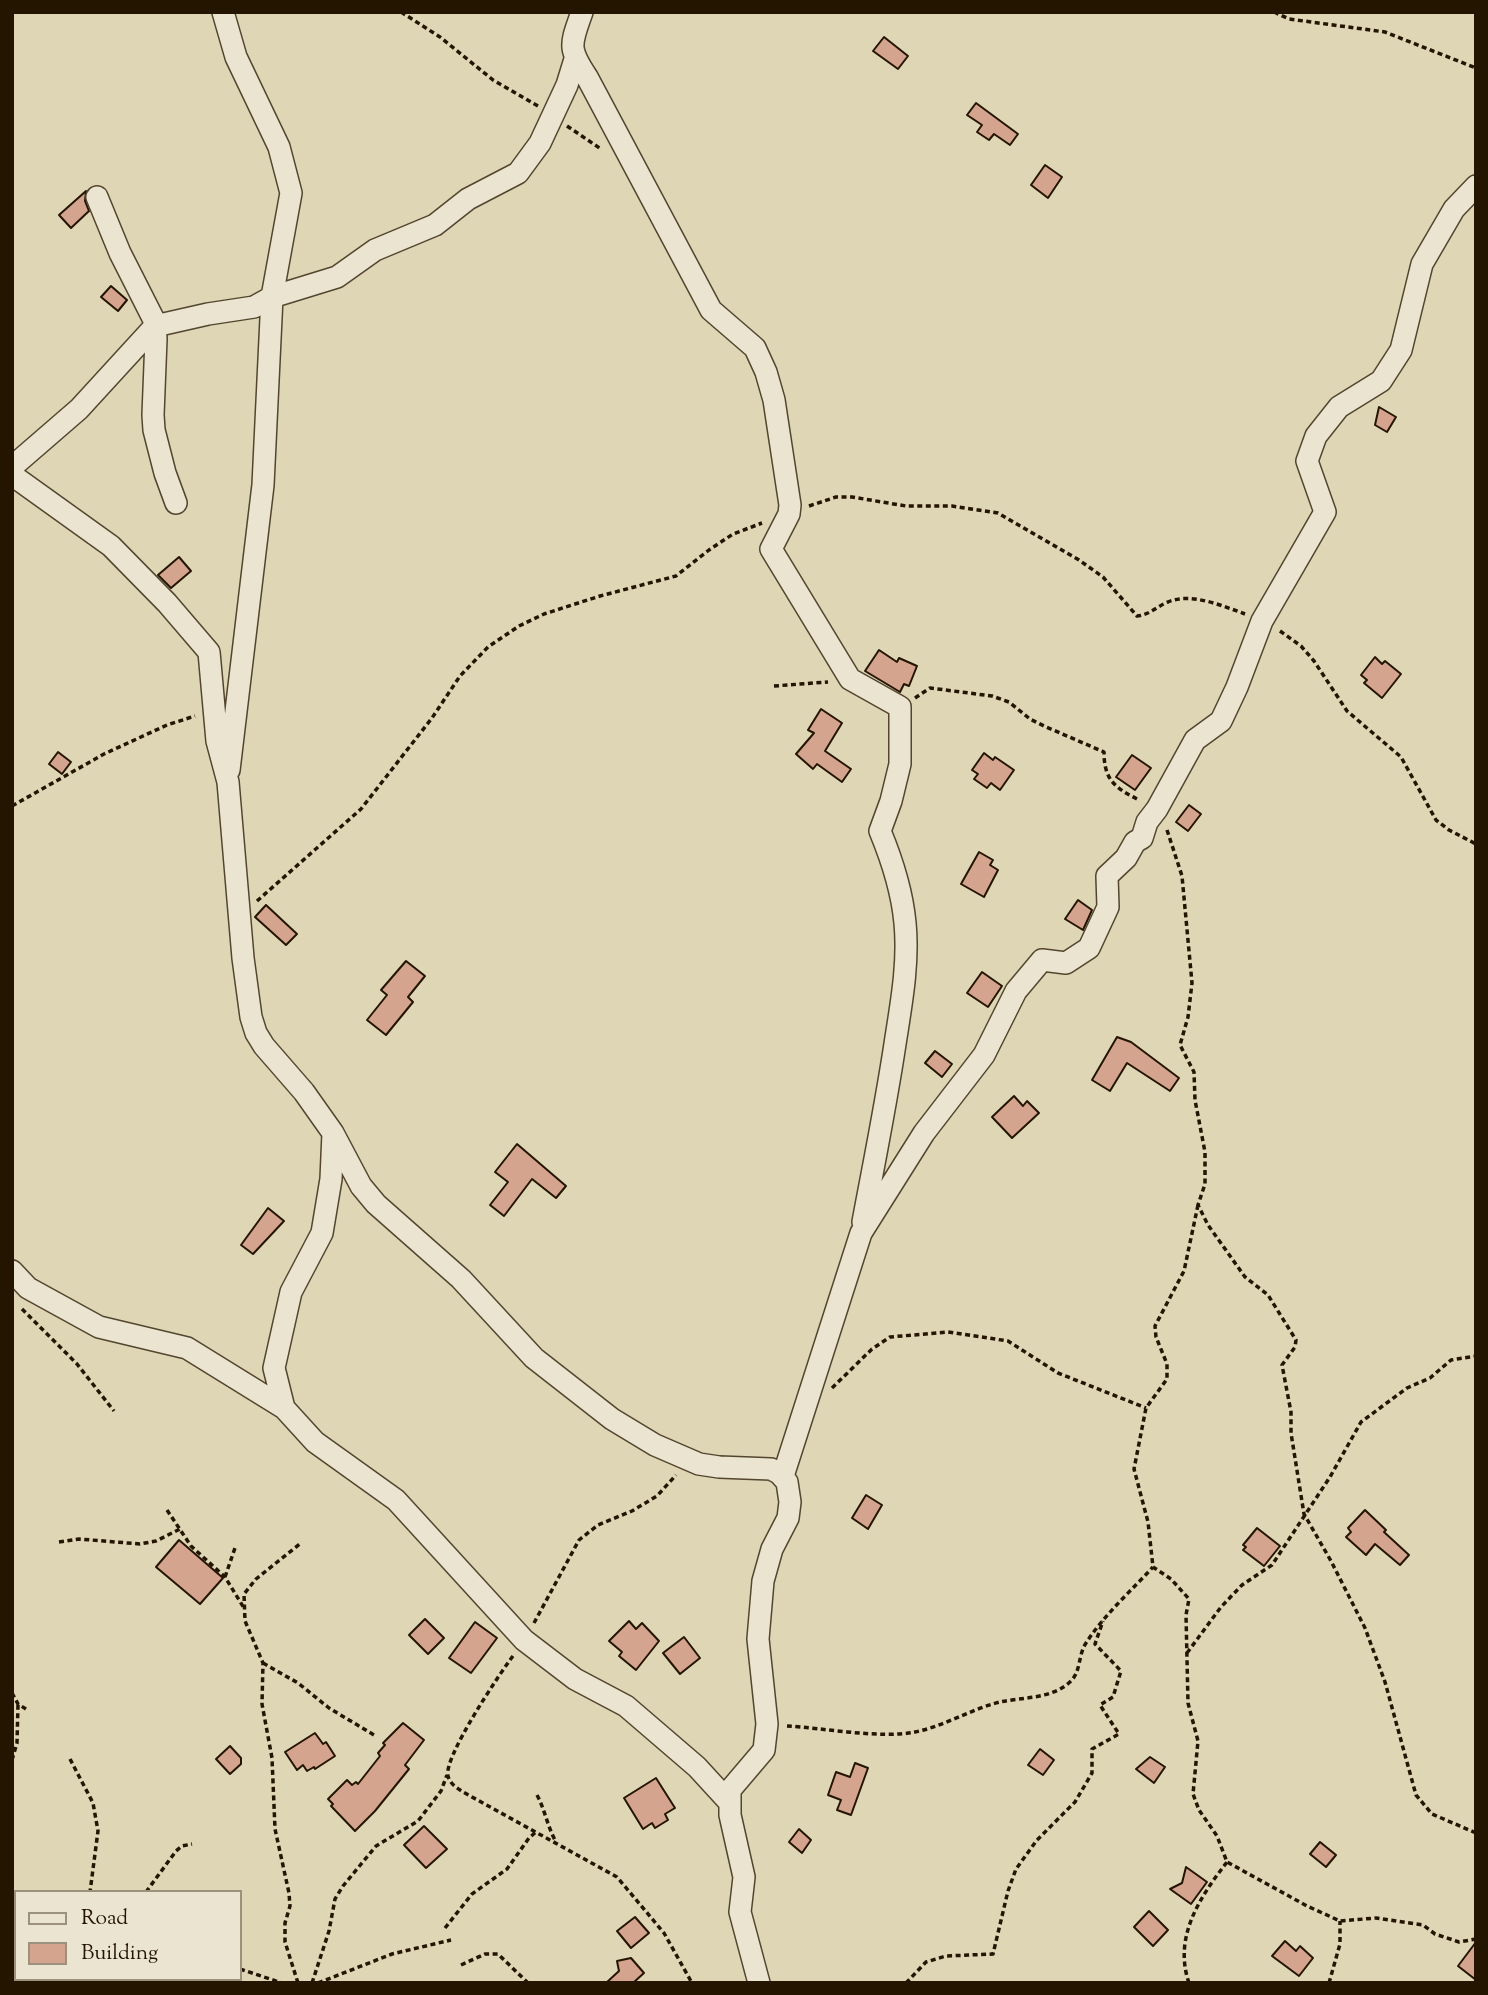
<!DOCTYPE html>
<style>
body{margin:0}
#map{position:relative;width:1488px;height:1995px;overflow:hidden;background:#dfd6b6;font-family:"Sorts Mill Goudy",serif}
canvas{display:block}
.frame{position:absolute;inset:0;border:14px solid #241500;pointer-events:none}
.legend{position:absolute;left:14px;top:1890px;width:228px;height:91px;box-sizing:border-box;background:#eae4d0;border:2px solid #9b917d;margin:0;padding:9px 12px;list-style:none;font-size:21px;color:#241500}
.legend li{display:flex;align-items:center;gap:14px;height:35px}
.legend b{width:35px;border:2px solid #9b917d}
</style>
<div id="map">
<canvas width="1488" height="1995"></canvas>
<div class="frame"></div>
<ul class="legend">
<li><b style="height:9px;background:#eae4d0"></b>Road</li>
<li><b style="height:19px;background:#d4a48e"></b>Building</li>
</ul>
</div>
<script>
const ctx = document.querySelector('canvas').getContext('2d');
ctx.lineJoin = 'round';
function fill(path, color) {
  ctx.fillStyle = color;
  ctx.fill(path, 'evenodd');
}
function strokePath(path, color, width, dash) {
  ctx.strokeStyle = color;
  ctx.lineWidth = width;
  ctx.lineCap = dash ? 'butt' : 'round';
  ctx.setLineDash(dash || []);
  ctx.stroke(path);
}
const building = new Path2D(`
 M884,37L908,56L898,69L873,51Z
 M976,103L1018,134L1010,145L994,134L989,140L977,132L982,125L967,115Z
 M1045,165L1062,177L1048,198L1031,185Z
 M86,191L85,201L89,211L71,228L59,215Z
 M111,286L127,300L118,311L101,297Z
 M1379,407L1396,417L1387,432L1375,425Z
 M179,557L191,571L171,588L158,575Z
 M879,650L897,662L899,658L917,666L909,686L904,684L900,692L865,671Z
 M1375,657L1382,664L1385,661L1401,674L1382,698L1364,683L1367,680L1361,675Z
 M821,709L842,723L825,751L851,769L842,782L817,764L813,769L796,754L814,733L808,730Z
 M58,752L71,762L62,774L49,764Z
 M984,753L993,760L995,757L1014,770L1000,790L991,783L987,788L974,779L978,774L972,770Z
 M1132,755L1151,768L1135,790L1116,777Z
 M1189,805L1201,814L1188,831L1176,822Z
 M979,852L993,860L990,865L998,870L984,897L961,884Z
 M1078,900L1092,910L1083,930L1065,919Z
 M266,905L297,934L286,945L255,917Z
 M406,961L425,976L408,997L413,1002L386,1035L367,1020L387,995L381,990Z
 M982,972L1002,986L988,1007L967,993Z
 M1117,1037L1131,1042L1179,1078L1170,1091L1127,1063L1110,1091L1092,1080Z
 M935,1051L952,1064L942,1077L925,1063Z
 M1014,1096L1023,1106L1027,1101L1039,1113L1012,1138L992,1117Z
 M517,1144L566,1186L556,1198L532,1179L504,1216L490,1205L508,1182L495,1172Z
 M268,1208L284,1221L253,1254L241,1245Z
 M866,1495L882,1505L868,1529L852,1518Z
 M1365,1510L1386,1530L1384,1532L1409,1555L1400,1565L1375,1544L1366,1555L1346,1537L1351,1532L1348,1528Z
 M1257,1528L1280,1546L1264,1566L1243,1550L1246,1547L1243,1545Z
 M179,1540L223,1578L200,1604L156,1567Z
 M425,1619L444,1638L428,1654L409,1635Z
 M629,1621L636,1629L642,1623L659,1641L636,1670L619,1656L622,1652L609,1641Z
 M475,1622L497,1638L471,1673L449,1658Z
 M684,1637L700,1658L680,1674L663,1653Z
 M403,1723L424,1740L405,1765L409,1769L375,1811L355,1831L331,1806L333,1804L328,1799L347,1780L352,1785L356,1782L358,1784L380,1756L378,1753L385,1745L383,1743Z
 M315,1733L323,1744L326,1742L335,1756L315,1769L314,1767L307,1771L303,1765L297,1770L285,1752Z
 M230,1746L241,1758V1764L230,1774L216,1759Z
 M1040,1749L1054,1760L1043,1775L1028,1765Z
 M1150,1757L1165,1767L1154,1783L1136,1769Z
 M855,1763L868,1768L851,1815L837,1810L841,1800L828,1795L836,1772L850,1777Z
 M656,1778L675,1808L665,1814L668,1820L655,1828L652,1823L643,1829L624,1798Z
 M424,1826L447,1849L426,1868L404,1845Z
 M799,1829L811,1840L802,1853L789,1842Z
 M1320,1842L1336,1855L1326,1867L1310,1854Z
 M1186,1867L1207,1882L1191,1904L1170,1889L1182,1883Z
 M1149,1911L1168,1930L1153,1946L1134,1927Z
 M635,1917L649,1933L631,1948L617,1931Z
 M1285,1941L1296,1951L1300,1946L1313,1958L1299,1976L1272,1956Z
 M1476,1942V1980L1458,1966Z
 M631,1958L644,1973L633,1983H606L619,1971L617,1961Z`);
const path = new Path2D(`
 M401,12L440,37L493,80L538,106
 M1274,12L1289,19L1385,32L1476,68
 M567,126L601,149
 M809,506L836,497H852L906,506H952L998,513L1079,560L1103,577L1137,616C1150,615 1157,606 1168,602C1191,592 1223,606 1245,614
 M1280,631L1301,646L1314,661L1347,711L1401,757L1436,820L1449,830L1476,844
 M774,686L828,682
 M915,698L930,688L992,696L1009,702L1030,719L1044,726L1104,752C1104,780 1115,788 1139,800
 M12,806L104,754L167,725L195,716
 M1167,830L1182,876L1192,983L1188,1017L1180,1045L1194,1072L1195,1100L1205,1152V1184L1198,1205L1208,1225L1245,1277L1268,1295L1296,1340L1295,1347L1282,1365L1291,1412V1433L1304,1514L1331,1561L1365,1628L1385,1682L1416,1795L1432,1814L1476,1833
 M257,901L361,809L432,718L460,676L488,647L519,626L544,614L600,596L676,576L709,550L733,534L762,523
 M1198,1205L1184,1271L1155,1326L1156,1337L1167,1364V1379L1146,1408L1134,1469L1148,1522L1153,1567L1171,1579L1189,1599L1186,1615L1188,1703L1198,1741L1193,1794L1199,1810L1217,1836L1227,1862L1307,1906L1340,1921L1376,1918L1423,1925L1435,1934L1459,1942L1476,1939
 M22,1309L77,1364L114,1411
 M832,1388L872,1349L890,1337L948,1332L1008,1341L1058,1373L1146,1408
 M167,1510L191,1546L225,1577L244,1608
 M59,1542L79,1539L140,1544L156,1541L180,1529
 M225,1577L235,1548
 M534,1623L579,1540L598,1525L632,1511L657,1496L676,1475
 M1187,1653L1221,1607L1242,1585L1272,1565L1330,1477L1361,1422L1407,1388L1430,1378L1451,1360L1476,1356
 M513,1656C500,1673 443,1758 448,1776C450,1784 457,1788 463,1792L617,1877L664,1933L692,1983
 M263,1663L298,1683L329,1708L374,1735
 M12,1693L18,1704L26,1709
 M787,1726C824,1728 880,1739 915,1732C945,1726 971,1709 1000,1702C1023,1697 1053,1699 1071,1681C1081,1671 1078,1655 1086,1643C1104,1615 1131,1591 1153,1567
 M70,1759L93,1803L98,1831L90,1892
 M12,1760L17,1743L18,1704
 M537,1795C545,1810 547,1825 555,1840
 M146,1892L176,1851L182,1846L192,1844
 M445,1928L472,1894L507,1869L529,1838L537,1831
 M12,1941H16
 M12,1951L16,1954
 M461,1965L485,1954H498L528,1983
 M240,1969L282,1983
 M64,1979L68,1981
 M132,1979L134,1983
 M77,1983V1979
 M298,1983L285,1942V1923L290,1906L289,1893L275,1829L272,1758L262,1704L263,1663L245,1621L244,1594L256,1579L301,1543
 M312,1983L329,1931L335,1899L343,1886L376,1846L418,1821L441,1791L447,1775
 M318,1983L392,1954L451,1940
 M906,1983L926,1962L946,1956L993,1954L1008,1891L1016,1869L1037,1840L1075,1802L1092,1773V1749L1119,1734L1100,1705L1113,1697L1121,1671L1095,1644L1103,1621
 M1189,1983C1173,1937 1200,1897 1227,1862
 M1329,1983L1340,1944V1921`);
const minor = new Path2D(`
 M223,12L236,57L279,147L291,193L272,297L263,485L229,770
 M582,12C571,44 567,47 587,77L711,310L755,348L766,372L774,400L790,505L789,514L771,549L850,679L900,707V764L891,801L880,831C892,860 902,890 905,923C909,963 901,1005 895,1044C886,1104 874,1163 863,1222
 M97,197L120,253L155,322L156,339L153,415L154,430L165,473L176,503
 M12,467L79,409L155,326L208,314L254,307L272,297L337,277L375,250L435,225L468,199L518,173L540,143L567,85L575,59
 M12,475L111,546L167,603L209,652L217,741L228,782L243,958L251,1017L256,1033L264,1046L304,1092L333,1133L361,1186L376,1204L461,1279L534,1358L612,1419L655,1445L699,1464L719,1467L771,1469L779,1473L787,1482L790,1502L788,1518L772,1549L763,1581L758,1639L767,1724L764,1750L730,1790V1815L744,1877L740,1912L759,1983
 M333,1133L331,1179L322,1233L291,1292L274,1368L284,1408L315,1442L396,1500L524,1640L575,1679L626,1706L697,1767L730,1803
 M12,1271L28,1288L99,1327L187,1348L284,1408
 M783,1476L861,1233L924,1133L984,1055L1016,991L1042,960L1066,963L1089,948L1108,907L1107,876L1126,858L1135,842L1142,838L1147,822L1157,809L1195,740L1221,721L1237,687L1262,621L1325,512L1307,461L1316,436L1339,407L1381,381L1401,350L1422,264L1454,209L1476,186`);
fill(building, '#d4a48e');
strokePath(building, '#241500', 2);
strokePath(minor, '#53452e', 24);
strokePath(path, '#241500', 3.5, [5, 3.5]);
strokePath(minor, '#eae4d0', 21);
</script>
